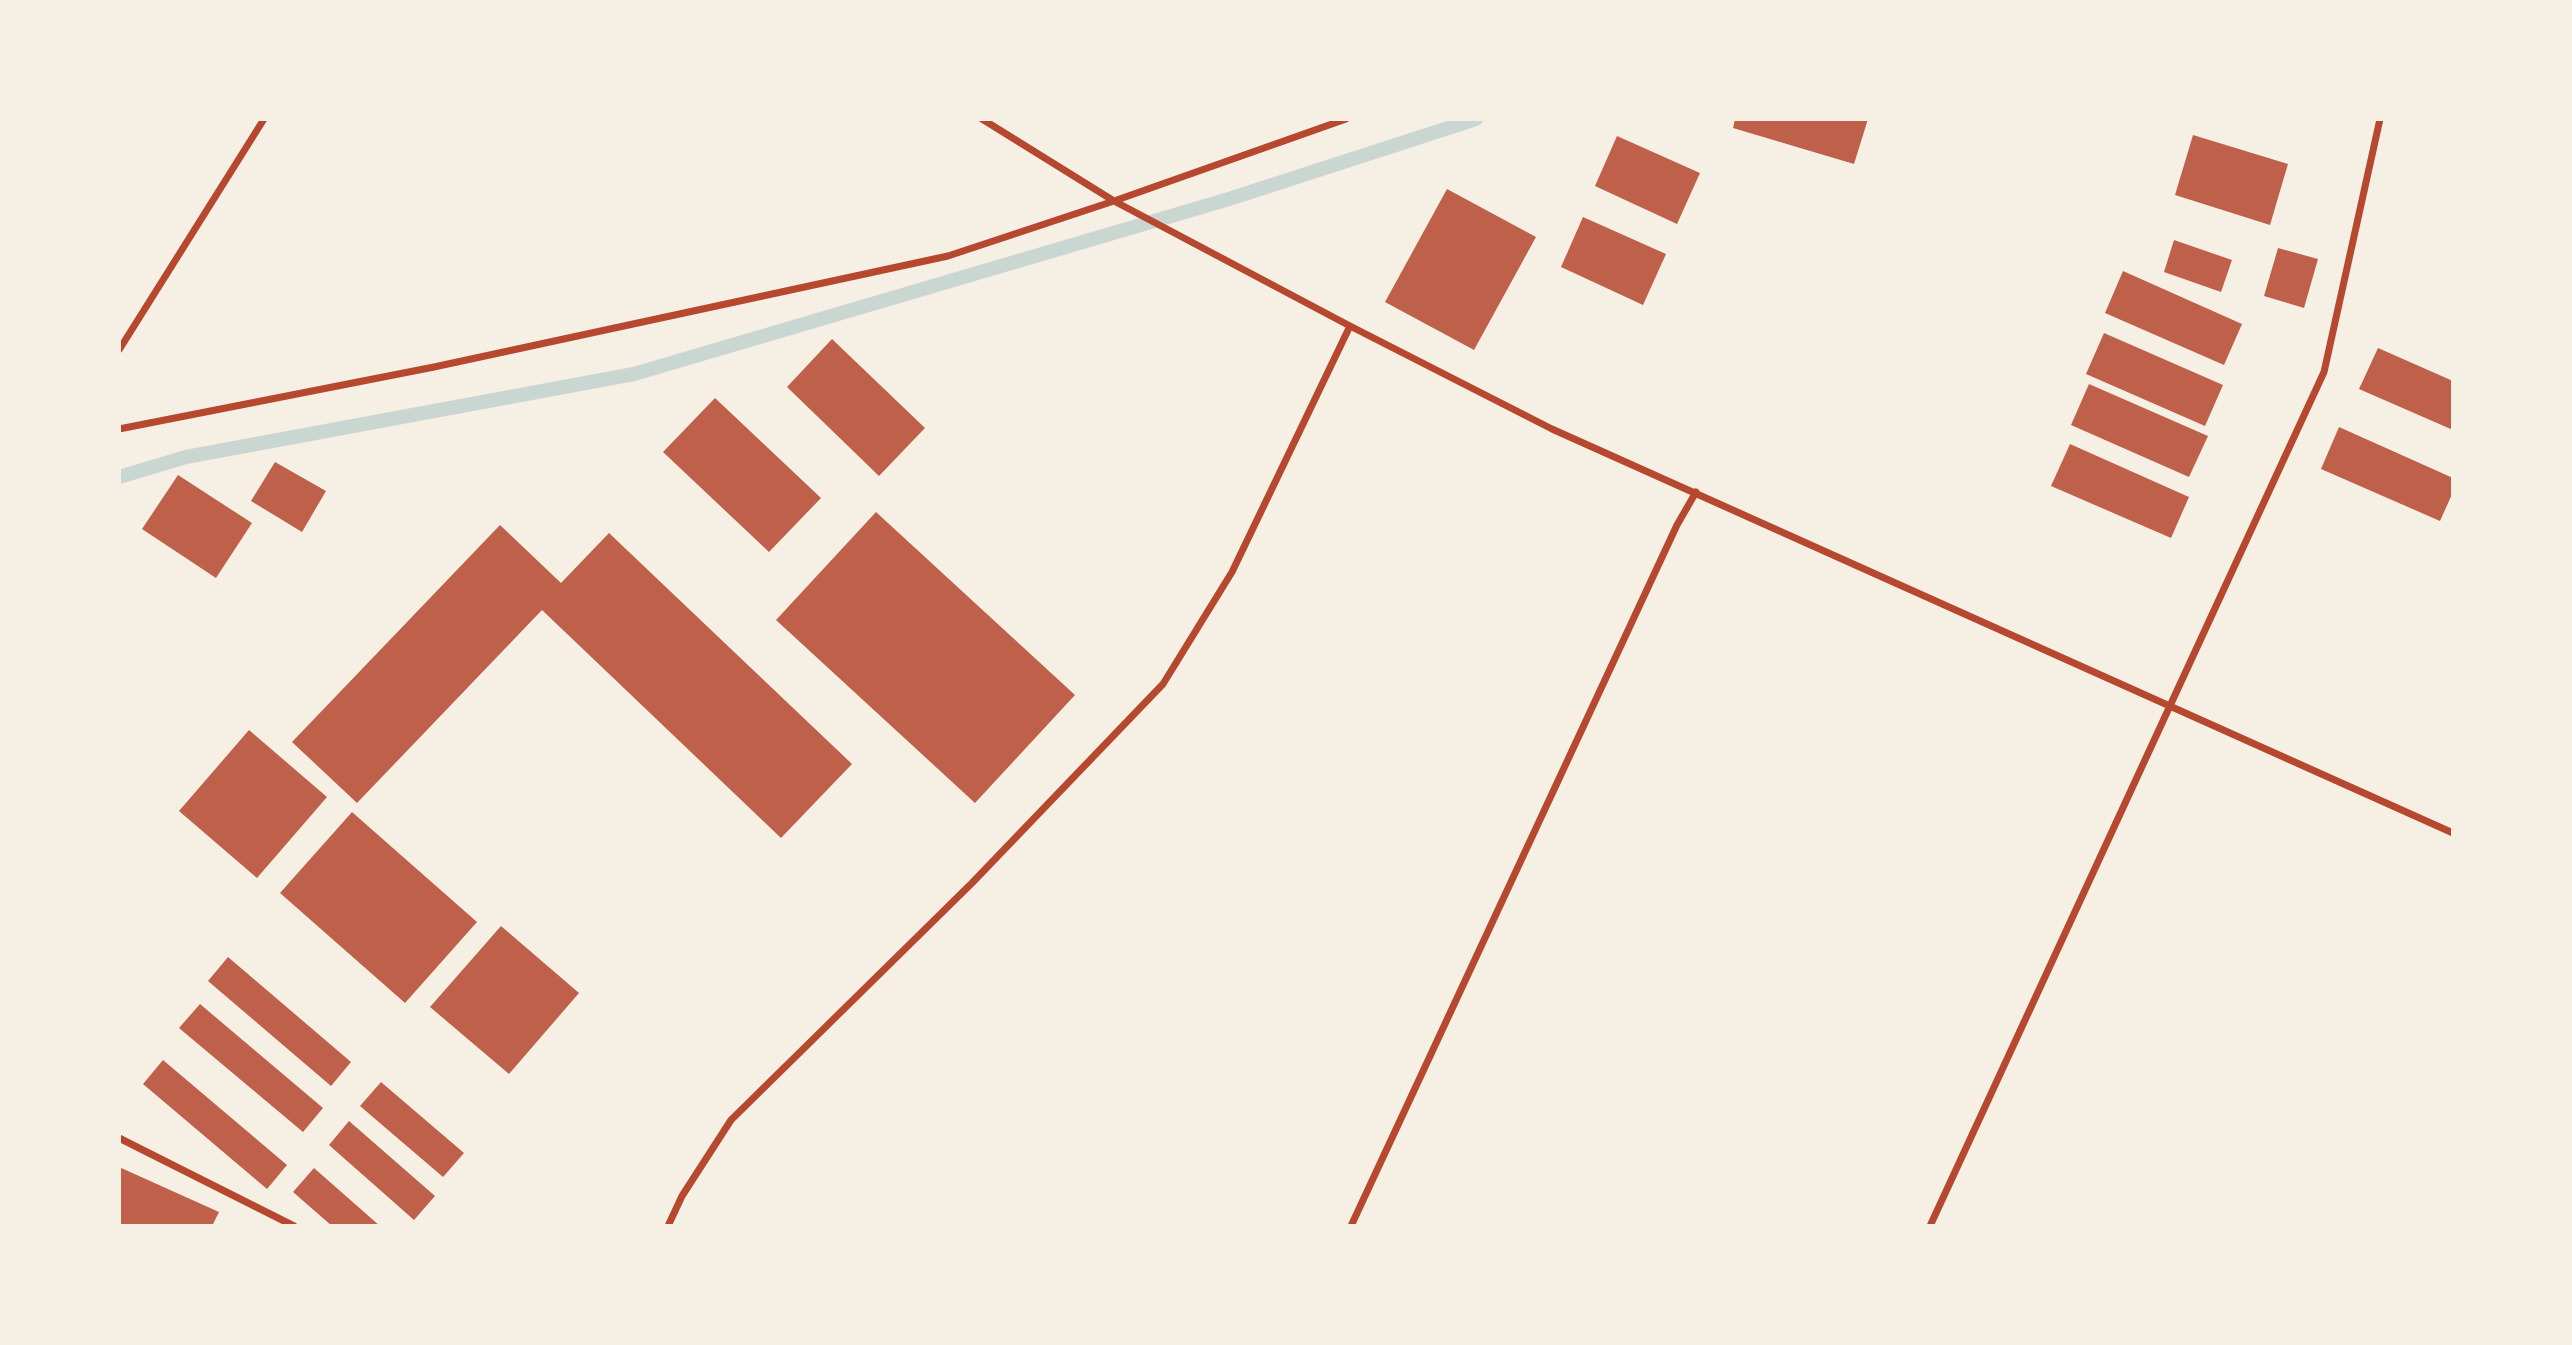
<!DOCTYPE html>
<style>
body{margin:0}
#map{position:relative;width:2572px;height:1345px;overflow:hidden;background:#f6efe4;font-family:"Space Grotesk",sans-serif}
canvas{display:block}
.frame{position:absolute;inset:0;border:121px solid #f6efe4;pointer-events:none}
</style>
<div id="map">
<canvas width="2572" height="1345"></canvas>
<div class="frame"></div>
</div>
<script>
const ctx = document.querySelector('canvas').getContext('2d');
ctx.lineJoin = 'round';
function strokePath(path, color, width, dash) {
  ctx.strokeStyle = color;
  ctx.lineWidth = width;
  ctx.lineCap = dash ? 'butt' : 'round';
  ctx.setLineDash(dash || []);
  ctx.stroke(path);
}
function fill(path, color) {
  ctx.fillStyle = color;
  ctx.fill(path, 'evenodd');
}
const stream = new Path2D(`
 M119,477L186,457L634,374L1229,199L1476,119`);
const building = new Path2D(`
 M1735,119H1868L1854,164L1733,128Z
 M2193,135L2288,164L2270,225L2175,195Z
 M1617,136L1700,173L1677,224L1595,186Z
 M1447,189L1536,237L1474,350L1385,302Z
 M1583,217L1666,254L1643,305L1561,267Z
 M2174,240L2232,260L2221,292L2164,272Z
 M2278,248L2318,259L2304,308L2264,296Z
 M2123,271L2242,324L2224,365L2105,313Z
 M2104,333L2223,385L2205,426L2086,374Z
 M832,339L925,428L879,476L787,387Z
 M2378,348L2453,381V430L2359,389Z
 M2089,384L2208,436L2189,477L2071,425Z
 M715,398L821,498L769,552L663,452Z
 M2339,427L2453,478V492L2440,521L2321,469Z
 M2070,444L2189,497L2171,538L2051,486Z
 M275,462L326,491L302,532L251,501Z
 M178,475L252,523L216,578L142,529Z
 M876,512L1075,695L975,803L776,620Z
 M500,525L561,583L609,533L852,764L781,838L542,610L357,803L292,742Z
 M249,730L327,797L257,878L179,811Z
 M352,812L477,922L405,1003L280,893Z
 M501,926L579,993L509,1074L430,1007Z
 M228,957L351,1062L331,1086L208,981Z
 M200,1004L323,1108L303,1132L179,1028Z
 M163,1060L287,1165L267,1189L143,1084Z
 M381,1082L464,1153L443,1177L360,1106Z
 M349,1121L435,1196L414,1220L329,1145Z
 M119,1167L219,1212L212,1226H119Z
 M314,1168L380,1226H332L293,1192Z`);
const minor = new Path2D(`
 M982,119L1114,201L1350,326L1552,429L2453,833
 M119,350L264,119
 M119,429L434,367L948,256L1114,201L1346,119
 M119,1138L294,1226
 M668,1226L682,1196L731,1120L972,883L1163,684L1232,572L1350,326
 M1351,1226L1677,525L1696,492
 M1930,1226L2324,372L2380,119`);
strokePath(stream, '#c9d6d2', 14);
fill(building, '#bf614a');
strokePath(minor, '#b5482f', 7);
</script>
